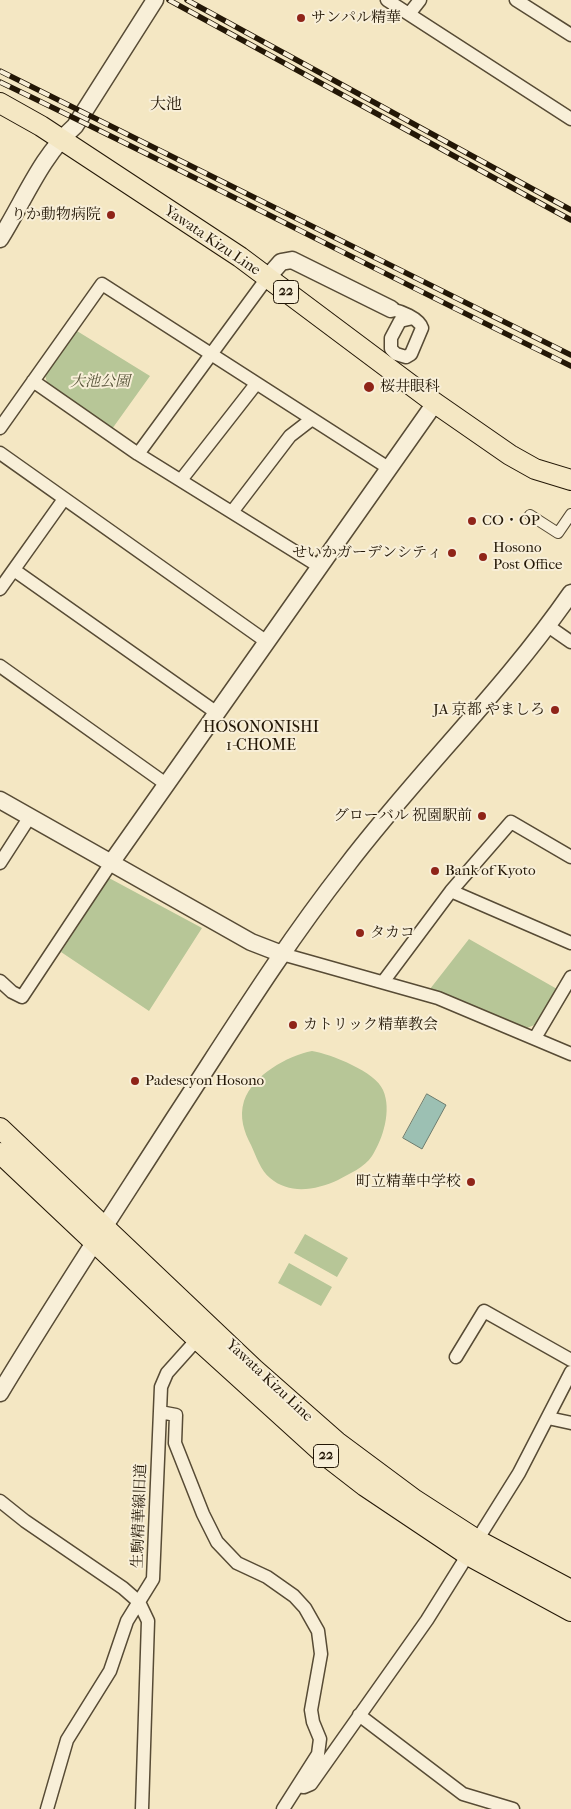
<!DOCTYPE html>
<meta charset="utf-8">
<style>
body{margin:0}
canvas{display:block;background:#f4e7c3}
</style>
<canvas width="571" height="1809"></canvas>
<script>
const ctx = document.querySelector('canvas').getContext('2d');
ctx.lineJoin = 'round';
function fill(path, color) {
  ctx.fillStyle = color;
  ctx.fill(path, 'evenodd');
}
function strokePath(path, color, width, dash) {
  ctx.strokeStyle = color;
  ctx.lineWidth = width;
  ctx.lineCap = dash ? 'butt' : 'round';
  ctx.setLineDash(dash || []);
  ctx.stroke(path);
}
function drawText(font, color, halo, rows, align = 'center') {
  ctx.font = font + ' "IM FELL French Canon","Noto Serif JP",serif';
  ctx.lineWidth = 4;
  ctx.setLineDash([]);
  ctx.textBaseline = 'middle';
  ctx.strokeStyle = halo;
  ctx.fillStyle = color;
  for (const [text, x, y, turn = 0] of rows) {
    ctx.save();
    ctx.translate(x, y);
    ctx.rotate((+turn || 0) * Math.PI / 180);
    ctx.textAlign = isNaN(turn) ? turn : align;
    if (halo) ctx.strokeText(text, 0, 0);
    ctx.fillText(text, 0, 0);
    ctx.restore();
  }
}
const green = new Path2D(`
 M77,331L150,376L112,429L47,383L45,375Z
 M109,878L202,928L149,1011L61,952Z
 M469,939L557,989L537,1024L527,1028L430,989Z
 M312,1051C331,1054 376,1072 383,1090C392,1110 383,1139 372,1156C364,1168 350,1173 338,1180C316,1190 290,1195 270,1178C261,1171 256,1156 251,1145C244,1132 239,1117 244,1101C253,1075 287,1056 312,1051Z
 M305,1234L348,1258L337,1277L294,1253Z
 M289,1263L332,1287L321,1306L278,1283Z`);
const water = new Path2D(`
 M427,1094L446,1105L422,1149L403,1138Z`);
const pedestrian = new Path2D(`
 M530,515L558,533L571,514`);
const minor = new Path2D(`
 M387,0L571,119
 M516,0L571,35
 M409,14L420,0
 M391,309C400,311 419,318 422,328L411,354L406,357L396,354L391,349V338L400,321L413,318
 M33,381L138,454L320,567
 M0,428L102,284L390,469
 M0,453L267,642
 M138,454L267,278
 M181,480L256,384
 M232,512L290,436L312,419
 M14,570L217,713
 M0,589L64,499
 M548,626L571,642
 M0,666L166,784
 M0,863L29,818
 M451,891L571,943
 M282,954L438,998L571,1054
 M0,981L12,992L22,997L111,863
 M383,982L451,891L511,822L571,857
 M535,1038L571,977
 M456,1357L484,1311L571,1360
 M160,1412L176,1415L175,1443L203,1514L217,1542L237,1563L267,1577L294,1596L305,1608L318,1631L321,1654L311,1710L313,1722L320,1739L318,1754L283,1809
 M548,1418L571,1423
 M0,1501L25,1521L123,1588L139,1602L148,1621L142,1809
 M359,1715L463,1794L513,1809
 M298,1786L304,1787L311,1784L427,1620L519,1473L571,1372
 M47,1809L67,1740L110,1671L127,1621L153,1579L161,1387L167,1373L201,1335`);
const tertiary = new Path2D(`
 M0,239C24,201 41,156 75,126L155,0
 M267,278L281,262L292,260L391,309
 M0,800L251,942L282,954
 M111,863L435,403
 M0,1393C56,1300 116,1209 175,1117C230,1033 283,947 345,868C417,773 503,691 571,593`);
const primary = new Path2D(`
 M0,103L41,126L240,257L435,403L510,455L535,469L571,480
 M0,1128L254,1369L337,1442L415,1500L477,1540L571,1590
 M0,1153L197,1339L325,1455L365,1486L468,1555L571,1611`);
const rail = new Path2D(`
 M169,0L571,220
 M187,0L571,210
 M0,71L571,355
 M0,82C191,174 380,272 571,366`);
const markers = [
 [301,18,5,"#8f2418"],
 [111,215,5,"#8f2418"],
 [369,387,6,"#8f2418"],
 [472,521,5,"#8f2418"],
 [452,553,5,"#8f2418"],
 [483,557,5,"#8f2418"],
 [555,710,5,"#8f2418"],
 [482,816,5,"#8f2418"],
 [435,871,5,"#8f2418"],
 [360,933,5,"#8f2418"],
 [293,1025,5,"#8f2418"],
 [135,1081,5,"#8f2418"],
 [471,1182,5,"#8f2418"]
];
const shields = [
 [286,292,25],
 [326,1456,25]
];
const shieldNames = [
 ["22",286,292],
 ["22",326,1456]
];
const poiNames = [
 ["サンパル精華",311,18],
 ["りか動物病院",101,215,"right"],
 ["桜井眼科",380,387],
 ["CO・OP",482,521],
 ["Hosono",493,548],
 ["Post Office",493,565],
 ["せいかガーデンシティ",442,553,"right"],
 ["JA 京都 やましろ",545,710,"right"],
 ["グローバル 祝園駅前",472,816,"right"],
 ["Bank of Kyoto",445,871],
 ["タカコ",370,933],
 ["カトリック精華教会",303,1025],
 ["Padescyon Hosono",145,1081],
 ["町立精華中学校",461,1182,"right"]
];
const streetNames = [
 ["Yawata Kizu Line",212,241,34],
 ["Yawata Kizu Line",269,1381,43],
 ["生駒精華線旧道",140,1516,-88]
];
const parkNames = [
 ["大池公園",100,382]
];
const neighbourhoodNames = [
 ["大池",166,105],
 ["HOSONONISHI",261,728],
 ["1-CHOME",261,746]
];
fill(green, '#b7c697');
fill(water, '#9cc0b3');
strokePath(water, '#6c7c6e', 1);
strokePath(pedestrian, '#574b35', 12);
strokePath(minor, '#574b35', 15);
strokePath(tertiary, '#574b35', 19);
strokePath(primary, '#231706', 22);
strokePath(pedestrian, '#f8efd8', 10);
strokePath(minor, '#f8efd8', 12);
strokePath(tertiary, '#f8efd8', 16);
strokePath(primary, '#f4e7c3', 20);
strokePath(rail, '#231706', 5.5);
strokePath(rail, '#f8efd8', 4, [11]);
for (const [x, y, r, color] of markers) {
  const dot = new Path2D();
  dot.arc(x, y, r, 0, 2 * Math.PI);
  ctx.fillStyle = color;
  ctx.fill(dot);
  strokePath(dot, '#f8efd8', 2);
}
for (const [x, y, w] of shields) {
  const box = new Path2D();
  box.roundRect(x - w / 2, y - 11.5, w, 23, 4);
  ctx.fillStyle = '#f8efd8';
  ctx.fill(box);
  strokePath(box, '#231706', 1);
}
drawText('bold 14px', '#231706', null, shieldNames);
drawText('15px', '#231706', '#f8efd8', poiNames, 'left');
drawText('15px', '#231706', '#f8efd8', streetNames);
drawText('italic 15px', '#575439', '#f8efd8', parkNames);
drawText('16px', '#231706', '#f8efd8', neighbourhoodNames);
</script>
